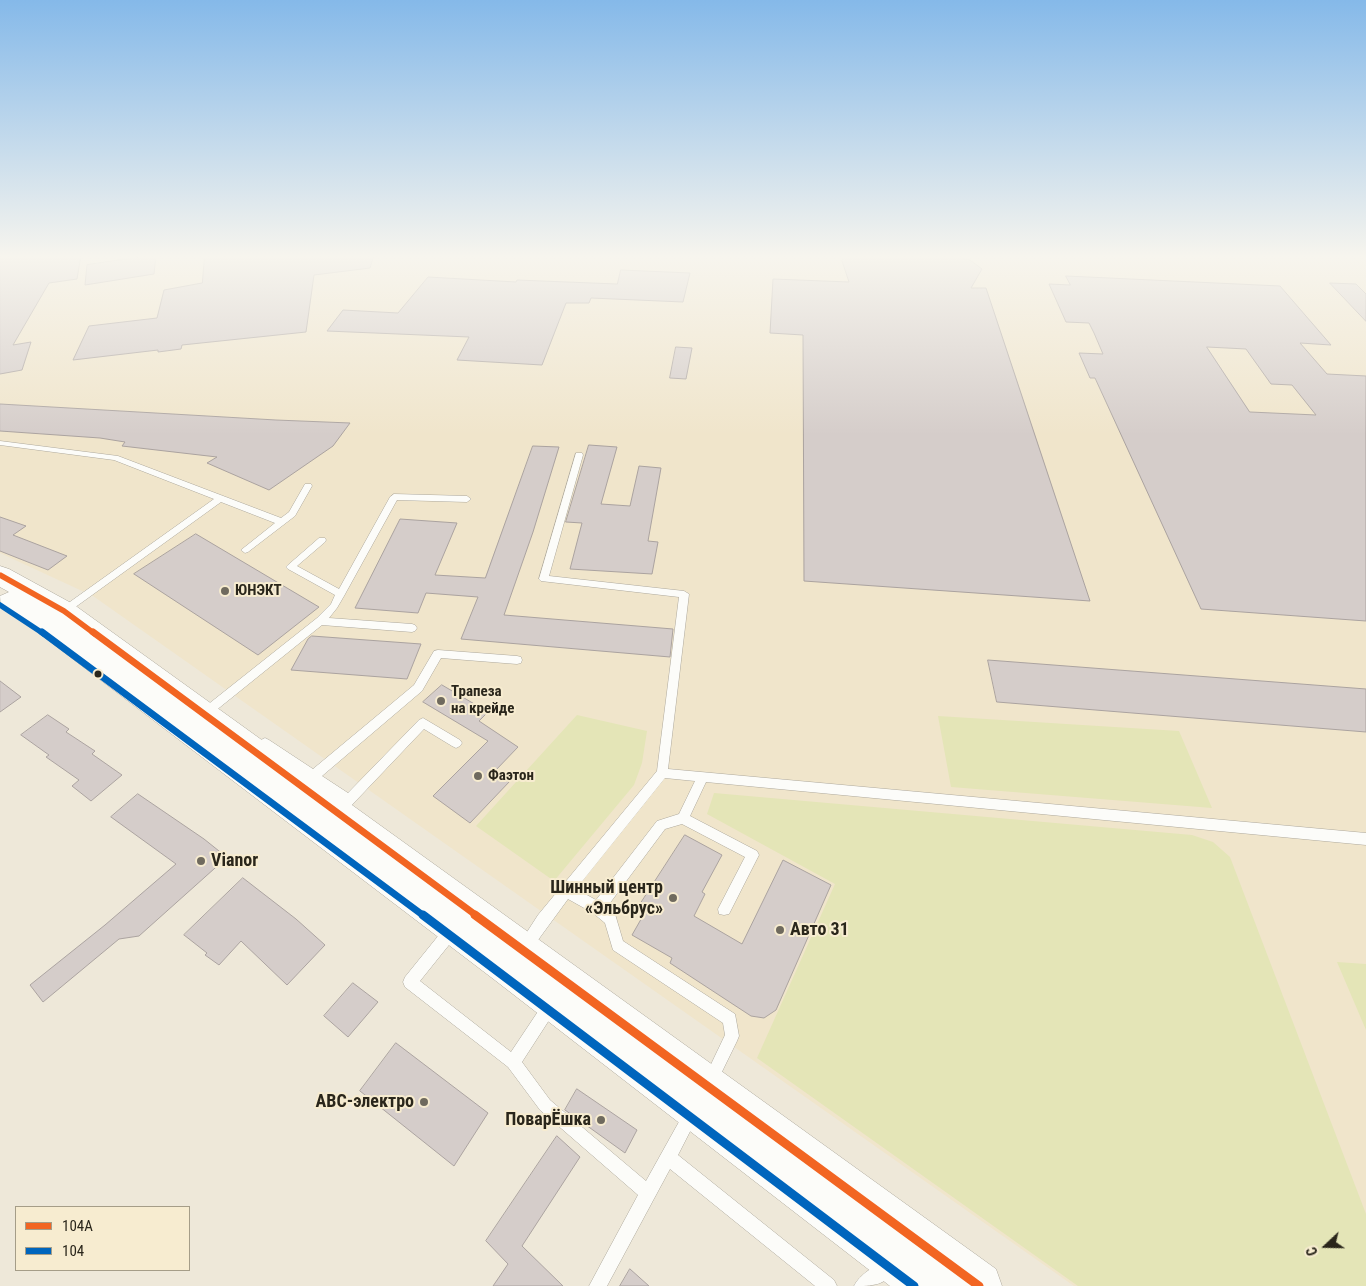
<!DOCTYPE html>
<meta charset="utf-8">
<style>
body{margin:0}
#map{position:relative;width:1366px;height:1286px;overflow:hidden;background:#eee8d9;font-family:"Roboto Condensed",sans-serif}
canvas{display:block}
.legend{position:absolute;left:15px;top:1206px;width:175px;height:65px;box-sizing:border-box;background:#f7ecd0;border:1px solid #a59d88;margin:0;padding:6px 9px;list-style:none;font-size:15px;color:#2a261b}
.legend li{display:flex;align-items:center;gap:10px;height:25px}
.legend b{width:25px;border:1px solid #a59d88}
.north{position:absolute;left:1301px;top:1221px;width:50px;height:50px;-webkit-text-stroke:4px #f7ecd0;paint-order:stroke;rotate:249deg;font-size:14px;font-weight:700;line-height:20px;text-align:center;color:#2a261b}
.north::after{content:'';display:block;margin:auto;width:18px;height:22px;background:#2a261b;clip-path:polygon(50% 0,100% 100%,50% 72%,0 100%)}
</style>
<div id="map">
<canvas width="1366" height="1286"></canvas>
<ul class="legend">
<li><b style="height:6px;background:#f26522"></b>104А</li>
<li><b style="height:6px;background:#0065bd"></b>104</li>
</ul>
<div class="north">С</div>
</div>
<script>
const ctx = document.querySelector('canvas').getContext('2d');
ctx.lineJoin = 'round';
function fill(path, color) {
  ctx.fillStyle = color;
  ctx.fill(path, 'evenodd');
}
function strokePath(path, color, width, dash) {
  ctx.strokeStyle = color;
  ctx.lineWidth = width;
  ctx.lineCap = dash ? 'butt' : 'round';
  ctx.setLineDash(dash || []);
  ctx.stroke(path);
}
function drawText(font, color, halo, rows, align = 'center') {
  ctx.font = font + ' "Roboto Condensed",sans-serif';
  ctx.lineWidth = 4;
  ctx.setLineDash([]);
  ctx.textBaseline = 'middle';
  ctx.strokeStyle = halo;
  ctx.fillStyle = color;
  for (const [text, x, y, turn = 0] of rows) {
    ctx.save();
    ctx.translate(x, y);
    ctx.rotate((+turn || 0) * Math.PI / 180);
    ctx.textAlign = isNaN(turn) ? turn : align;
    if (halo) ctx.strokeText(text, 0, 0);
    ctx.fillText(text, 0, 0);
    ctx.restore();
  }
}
const built = new Path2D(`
 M0,255H1366V1286H1074L93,596L0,553Z`);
const green = new Path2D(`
 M577,715L647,731L642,763L634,785L554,881L476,826Z
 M938,716L1179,731L1212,808L951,787Z
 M714,793L1192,835L1213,842L1230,857L1366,1214V1286H1078L757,1058L835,884L707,814Z
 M1337,962L1366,964V1030Z`);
const building = new Path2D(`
 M0,255H81L77,279L49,283L13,345L31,342L22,370L0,374Z
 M156,255L154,274L85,285L87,265Z
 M205,255H374L370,268L314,275L306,332L182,345L181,349L158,352V350L73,360L89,326L157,318L164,290L202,283Z
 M845,255L953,256L970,260L982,269L971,288H986L1090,601L804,581L803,335L770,333L773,279L849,282L842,261Z
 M621,270L690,273L683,302L591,298L589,303H566L542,365L457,360L469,337L327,331L343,310L398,313L428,277L516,282L517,280L617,284Z
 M1066,276L1280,286L1331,345L1300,343L1327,374L1366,376V621L1201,609L1095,378H1090L1079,353L1103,354L1094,333L1089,323L1066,322L1049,284L1070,285ZM1207,347L1246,349L1271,384L1292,385L1316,415L1250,412Z
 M1330,283L1356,284L1366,294V321Z
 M676,347L692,348L686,379L670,378Z
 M0,404L276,420L350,423L333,446L269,490L207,463L217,457L122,446L125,442L100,438L0,431Z
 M589,445L617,447L601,504L630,506L639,466L661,468L648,541L658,542L652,574L570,569L582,523L566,522Z
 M533,446L559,447L533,532L504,615L673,629L670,657L461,639L478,597L426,593L418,613L355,608L400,519L457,523L435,575L485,578Z
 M0,517L26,526L13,535L67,556L48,570L0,551Z
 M196,534L319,607L258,655L134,574Z
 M312,636L421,644L407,679L291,670L308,639Z
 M988,660L1366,689V732L997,702Z
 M0,681L21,697L0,712Z
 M442,685L488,712L479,721L518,747L495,771L510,781L470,823L433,796L488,741L423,702Z
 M48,715L69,729L66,732L95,751L92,754L122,775L91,801L72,786L79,780L46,757L49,755L21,735Z
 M138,794L204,839L224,855V860L139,936L119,939L43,1002L30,985L105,925L176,864L111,817Z
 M685,835L722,855L702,892L705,894L694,916L742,944L783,860L831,885L776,1010L764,1018L751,1016L670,963L672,958L632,935L648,907L641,903Z
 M243,878L296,919L325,945L287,985L241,941L219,965L205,955L207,953L184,935Z
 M353,983L378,1002L348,1037L324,1016Z
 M396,1043L488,1113L454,1166L360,1091Z
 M577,1089L637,1130L625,1153L565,1110Z
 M557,1136L580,1157L522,1246L563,1286H493L508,1264L486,1241Z
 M630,1269L649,1286H620Z`);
const service = new Path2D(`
 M0,441L118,456L281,518L289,512L305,484H311L312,486L295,516L248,552L245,553L241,550L275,523L221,502L63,616L58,612L60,609L214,499L114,460L0,445Z
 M576,453H582L583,455L549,576L684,591L689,594L668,769L1366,833V845L706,782L690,816L757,851L759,855L729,914L724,915L719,914L718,909L745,857L682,824L665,829L607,907L615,914L623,941L735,1014L739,1036L737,1041L716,1084L711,1086L706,1084L704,1079L725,1035L723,1023L613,950L605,923L593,913L568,899L530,951L525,953L520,951L518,946L538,915L657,771L679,597L541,581L539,579ZM665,778L695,781L679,814L657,821L596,900L576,889Z
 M394,494L467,496L471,499L467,502L397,500L344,596L337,608L329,618L412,624L415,625L417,628L415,631L412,632L322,625L209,716L205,717L201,716L200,713L201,710L317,618L331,604L335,595L288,569L286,567L288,565L319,538H325L326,540L325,542L297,566L339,589L390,497Z
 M438,650L517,656L521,657L522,660L521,663L517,664L441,658L422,691L322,776L348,793L419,720L423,718L460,740L462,743L460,746L456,748L452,746L424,729L349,808L345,809L341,808L339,804L341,801L314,783L303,790L299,789L297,785L305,776L261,746L259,743L261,740L265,738L269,740L313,769L414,685L434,651Z
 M452,923L457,925L459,930L457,935L420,981L511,1052L545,1001L550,999L555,1001L557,1006L555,1011L522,1062L550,1100L646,1181L685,1111L690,1108L695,1111L698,1116L678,1155L834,1280L837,1286H815L670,1169L607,1286H589L638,1195L540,1110L508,1067L405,987L403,982L405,977L447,925Z
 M886,1261L892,1263L894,1269C887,1286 871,1286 854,1286C859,1275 875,1265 886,1261Z`);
const primary = new Path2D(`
 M0,566L9,569L73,604L996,1269L1002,1286H890L496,981L31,627L1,608L0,596L9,592L0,587Z`);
const bus1Far2 = new Path2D(`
 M0,575L64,611L95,634`);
const bus1Far1 = new Path2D(`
 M93,632L477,916`);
const bus1 = new Path2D(`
 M475,915L979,1286`);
const bus2Far2 = new Path2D(`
 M0,605L44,634`);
const bus2Far1 = new Path2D(`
 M42,632L424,916`);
const bus2 = new Path2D(`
 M423,915L914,1286`);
const markers = [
 [225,591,5,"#6f6a5e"],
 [98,674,4.5,"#2a261b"],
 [441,701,5,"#6f6a5e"],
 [478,776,5,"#6f6a5e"],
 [201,861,5,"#6f6a5e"],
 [673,898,5,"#6f6a5e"],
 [780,930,5,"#6f6a5e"],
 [424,1102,5,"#6f6a5e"],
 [601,1120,5,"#6f6a5e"]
];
const poiNames = [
 ["ЮНЭКТ",235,591],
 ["Трапеза",451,692],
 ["на крейде",451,709],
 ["Фаэтон",488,776]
];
const nearPoinames = [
 ["Vianor",211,861,"left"],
 ["Шинный центр",663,888],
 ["«Эльбрус»",663,909],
 ["Авто 31",790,930,"left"],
 ["АВС-электро",414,1102],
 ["ПоварЁшка",591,1120]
];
fill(built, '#f0e5cb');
fill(green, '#e4e5b7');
fill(building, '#d5cdca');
strokePath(building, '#aba3a0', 1);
strokePath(service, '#aea99d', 1);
strokePath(primary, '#aea99d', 1);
fill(service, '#fcfcf9');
fill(primary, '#fcfcf9');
strokePath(bus1Far2, '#f26522', 5.5);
strokePath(bus1Far1, '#f26522', 7);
strokePath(bus1, '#f26522', 9);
strokePath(bus2Far2, '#0065bd', 5.5);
strokePath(bus2Far1, '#0065bd', 7);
strokePath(bus2, '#0065bd', 9);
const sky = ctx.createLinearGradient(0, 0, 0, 435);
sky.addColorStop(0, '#85b9e9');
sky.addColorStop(0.59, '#f7f5ee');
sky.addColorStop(1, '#f7f5ee00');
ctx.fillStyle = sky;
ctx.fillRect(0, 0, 1366, 435);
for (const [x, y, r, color] of markers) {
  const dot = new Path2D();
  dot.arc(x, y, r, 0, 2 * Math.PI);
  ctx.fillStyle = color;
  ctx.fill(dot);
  strokePath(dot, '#f7ecd0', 2);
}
drawText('bold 15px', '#2a261b', '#f7ecd0', poiNames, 'left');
drawText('bold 18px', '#2a261b', '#f7ecd0', nearPoinames, 'right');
</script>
